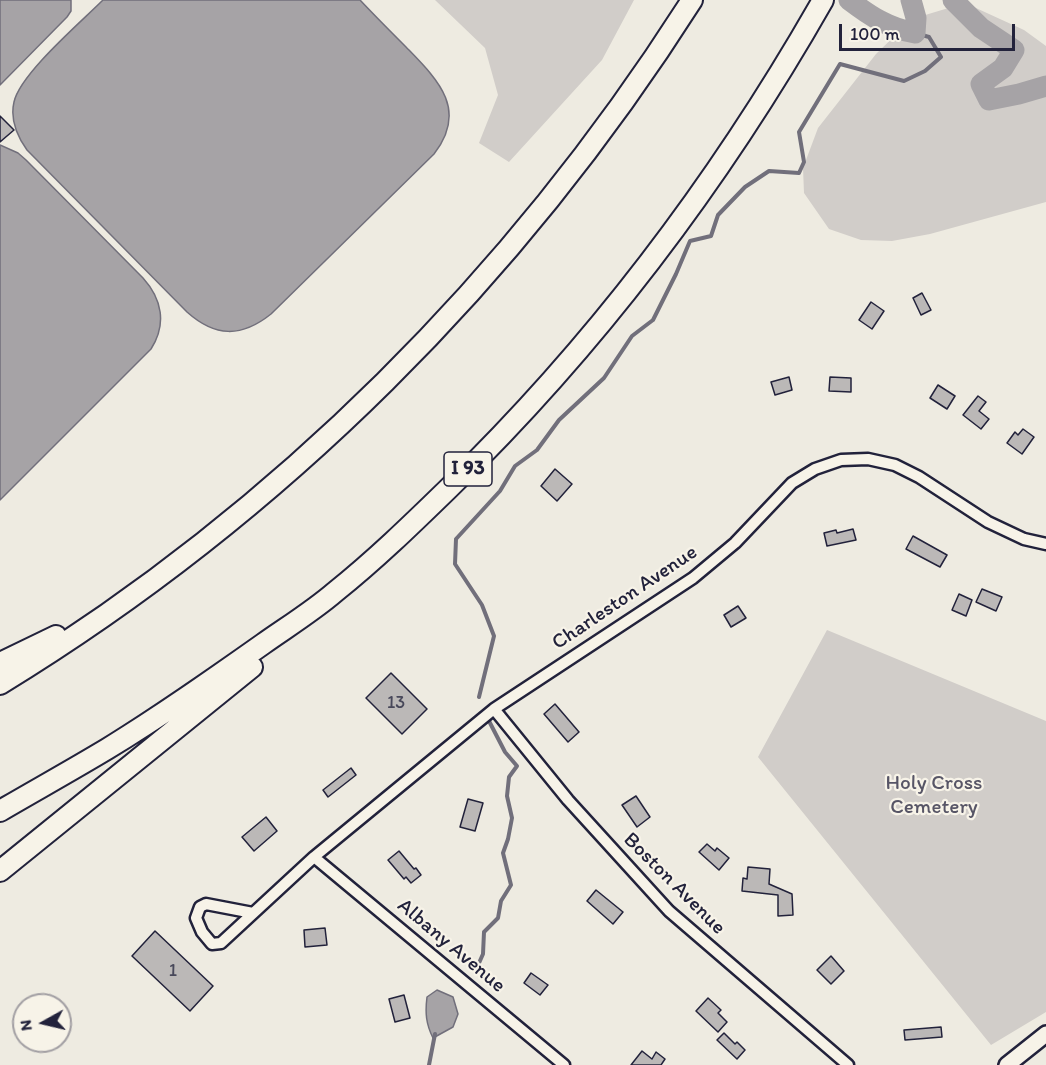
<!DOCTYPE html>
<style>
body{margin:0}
#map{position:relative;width:1046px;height:1065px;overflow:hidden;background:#eeebe1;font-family:Itim,sans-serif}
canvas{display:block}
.north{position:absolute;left:12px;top:993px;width:60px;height:60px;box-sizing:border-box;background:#f7f3e8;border:2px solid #a29fa3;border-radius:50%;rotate:262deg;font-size:16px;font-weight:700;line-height:24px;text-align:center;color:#22223b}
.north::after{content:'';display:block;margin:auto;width:21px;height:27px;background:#22223b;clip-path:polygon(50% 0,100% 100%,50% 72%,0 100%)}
.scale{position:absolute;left:839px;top:24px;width:176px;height:27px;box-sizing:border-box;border:3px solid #22223b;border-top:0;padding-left:8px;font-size:18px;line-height:21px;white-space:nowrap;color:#22223b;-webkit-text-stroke:4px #f7f3e8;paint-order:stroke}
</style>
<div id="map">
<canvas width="1046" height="1065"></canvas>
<div class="north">N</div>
<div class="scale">100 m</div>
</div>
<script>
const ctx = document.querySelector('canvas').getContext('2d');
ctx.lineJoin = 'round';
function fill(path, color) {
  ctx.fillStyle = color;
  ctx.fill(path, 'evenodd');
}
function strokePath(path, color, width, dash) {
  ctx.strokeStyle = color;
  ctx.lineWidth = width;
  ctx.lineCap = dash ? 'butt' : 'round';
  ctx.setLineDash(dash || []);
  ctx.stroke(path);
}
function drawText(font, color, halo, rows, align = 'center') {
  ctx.font = font + ' Itim,sans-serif';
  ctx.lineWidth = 4.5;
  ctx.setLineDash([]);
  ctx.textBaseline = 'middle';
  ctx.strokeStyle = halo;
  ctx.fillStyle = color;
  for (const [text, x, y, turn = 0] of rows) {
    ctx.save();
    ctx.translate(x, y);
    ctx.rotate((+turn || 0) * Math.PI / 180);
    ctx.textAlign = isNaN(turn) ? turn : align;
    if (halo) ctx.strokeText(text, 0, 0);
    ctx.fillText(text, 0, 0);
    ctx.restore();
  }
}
const green = new Path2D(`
 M435,0H634L602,60L509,162L479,143L498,95L485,48Z
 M965,3L1024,30L1046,46V202L930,234L892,241L861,240L829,229L804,193L803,168L818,128L876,54L912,19Z
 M827,630L1046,721V1012L991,1045L758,757Z`);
const water = new Path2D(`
 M0,0H71V11L67,17L0,85Z
 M103,0H360C375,16 390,31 406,47C437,79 469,109 434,154L271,314C241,338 215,337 187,312L27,150C17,136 10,119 14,102C20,74 81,22 103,0Z
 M0,145L18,153L26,160L143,278C162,299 167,324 151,349L0,500Z
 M437,990L453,997L458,1014L453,1027L433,1038C426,1024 425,1013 427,997Z`);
const stream = new Path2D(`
 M479,697L494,636L482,605L455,564L456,539L500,491L515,466L537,450L559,420L604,378L632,336L653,320L676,274L690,241L711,236L718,215L745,187L769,171L799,173L804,162L799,132L840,64L904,81L925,71L941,57L929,37L915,33
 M475,972L483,954L484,932L498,918L501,901L511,885L503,853L508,839L512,818L507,796L509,777L517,766L505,752L489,721
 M429,1065L435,1034`);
const river = new Path2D(`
 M849,0C870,16 888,28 915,33L916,18L911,0
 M953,0L981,28L1014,50L1003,68L981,84L989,100L1019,94L1046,86`);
const building = new Path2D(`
 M0,116L14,130L0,142Z
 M922,293L931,310L921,315L913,298Z
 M871,302L884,311L872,329L859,320Z
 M789,377L792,390L775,395L771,382Z
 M830,377L851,378V392L829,391Z
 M938,385L955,396L947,409L930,398Z
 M978,396L986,402L979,411L989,419L981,429L963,415Z
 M1023,429L1034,437L1022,454L1007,443L1015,432L1018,435Z
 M555,469L572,484L557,501L541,486Z
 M853,529L856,540L827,546L824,533L836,530L837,533Z
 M913,536L947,555L940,567L906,549Z
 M982,589L1002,597L996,611L976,602Z
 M959,594L972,600L966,616L952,610Z
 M738,606L746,618L731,627L724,615Z
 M391,673L427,709L402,734L366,698Z
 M555,704L579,732L568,742L544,714Z
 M351,768L356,775L328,797L323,790Z
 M636,796L650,817L637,827L622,805Z
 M468,799L483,803L475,831L460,827Z
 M266,817L277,831L254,851L242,837Z
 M707,844L715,851L717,848L729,858L719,870L699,852Z
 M399,851L414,869L416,868L421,875L411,883L406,877L404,879L388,860Z
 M748,867L770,869L769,884L792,894L793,915L778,916V895L742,891L743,878L747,879Z
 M596,890L623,912L613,924L587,901Z
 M325,928L327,945L305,947L304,930Z
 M155,931L213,986L190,1011L132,956Z
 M831,956L844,971L831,984L817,970Z
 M531,973L548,985L540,995L524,983Z
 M404,995L410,1018L395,1022L389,999Z
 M708,998L721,1010L718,1013L727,1022L718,1032L696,1011Z
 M941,1027L942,1037L905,1040L904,1030Z
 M724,1033L735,1044L737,1042L745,1050L737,1059L717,1040Z
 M642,1051L652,1059L656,1052L665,1059L661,1065H631Z`);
const street = new Path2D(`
 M494,709L568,800L669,911L848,1065
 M314,857L564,1065
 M253,913L206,904L200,907L196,918L202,932L212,944L221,943L314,857L494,709L693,578L735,543L792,483L815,469L841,460L868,459L895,465L919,477L988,522L1024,539L1046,544`);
const secondary = new Path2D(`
 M1007,1065L1046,1034`);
const highway = new Path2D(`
 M0,663L56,636
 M0,684C280,513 516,277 692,0
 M0,811C36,790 72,770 107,749C161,716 212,680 263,644C287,627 313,611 335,592C375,560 411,525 448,489C598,343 720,181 823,0
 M0,871L252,667`);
const numberNames = [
 ["13",396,703],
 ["1",173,971]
];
const shields = [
 [468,469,48]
];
const shieldNames = [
 ["I 93",468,469]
];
const streetNames = [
 ["Charleston Avenue",625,598,-34],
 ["Boston Avenue",674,884,45],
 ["Albany Avenue",451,946,40]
];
const parkNames = [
 ["Holy Cross",934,784],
 ["Cemetery",934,808]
];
fill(green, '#d1cdc9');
fill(water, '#a6a3a6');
strokePath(water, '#716f7b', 1.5);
strokePath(stream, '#716f7b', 4);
strokePath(river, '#a6a3a6', 21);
fill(building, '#bbb8b7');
strokePath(building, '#22223b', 1.5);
strokePath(street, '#22223b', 15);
strokePath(secondary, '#22223b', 20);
strokePath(highway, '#22223b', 24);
strokePath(street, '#f7f3e8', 10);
strokePath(secondary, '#f7f3e8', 15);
strokePath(highway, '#f7f3e8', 20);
drawText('18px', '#48485a', null, numberNames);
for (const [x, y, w] of shields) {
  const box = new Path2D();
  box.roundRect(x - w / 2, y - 17, w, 34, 4.5);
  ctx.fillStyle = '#f7f3e8';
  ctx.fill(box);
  strokePath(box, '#22223b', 1.5);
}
drawText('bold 20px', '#22223b', null, shieldNames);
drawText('21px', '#22223b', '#f7f3e8', streetNames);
drawText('21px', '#575566', '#f7f3e8', parkNames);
</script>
